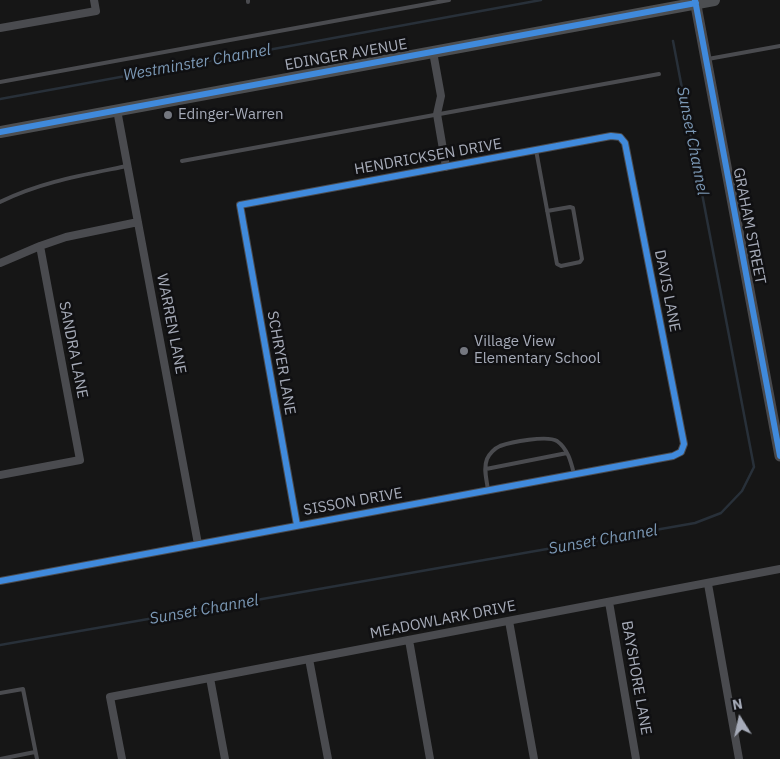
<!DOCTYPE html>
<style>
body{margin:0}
#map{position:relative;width:780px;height:759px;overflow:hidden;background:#161616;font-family:"IBM Plex Sans",sans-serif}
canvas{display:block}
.north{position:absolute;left:715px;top:694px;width:50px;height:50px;-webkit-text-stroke:4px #101012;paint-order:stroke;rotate:350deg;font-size:14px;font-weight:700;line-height:20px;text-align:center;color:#a6abb8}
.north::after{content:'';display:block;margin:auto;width:18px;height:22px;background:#a6abb8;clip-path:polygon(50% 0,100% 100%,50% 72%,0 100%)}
</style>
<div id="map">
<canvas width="780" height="759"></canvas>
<div class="north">N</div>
</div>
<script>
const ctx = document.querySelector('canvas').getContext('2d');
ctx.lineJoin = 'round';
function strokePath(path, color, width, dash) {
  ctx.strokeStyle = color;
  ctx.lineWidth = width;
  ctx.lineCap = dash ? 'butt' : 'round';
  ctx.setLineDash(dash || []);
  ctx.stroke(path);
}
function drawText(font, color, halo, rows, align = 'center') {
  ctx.font = font + ' "IBM Plex Sans",sans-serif';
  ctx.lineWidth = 5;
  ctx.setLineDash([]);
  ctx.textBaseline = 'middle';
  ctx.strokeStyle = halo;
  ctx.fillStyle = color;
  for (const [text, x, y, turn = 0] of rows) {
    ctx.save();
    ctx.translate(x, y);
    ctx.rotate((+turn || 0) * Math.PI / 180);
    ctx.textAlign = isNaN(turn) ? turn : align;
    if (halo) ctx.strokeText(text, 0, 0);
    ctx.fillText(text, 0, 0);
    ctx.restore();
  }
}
const stream = new Path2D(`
 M0,99L541,0
 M0,645L695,523L721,513L742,491L754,467L673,41`);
const lane = new Path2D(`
 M248,0V2
 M708,59L780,46
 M0,82L449,0
 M536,150L557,264L561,266L580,262L582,259L573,208L570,207L547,211
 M182,161L659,74
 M0,202C40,182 83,175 127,166
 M486,469L567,453
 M488,490C487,481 483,469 487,459C489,454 495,448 500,446C511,442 547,435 557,441C568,449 571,462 574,474
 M0,693L23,689L37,759
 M0,759L35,752`);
const street = new Path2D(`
 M0,28L96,11L94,0
 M433,52L441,96L437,114L446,167
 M117,110L198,544
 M0,263L40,246L66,237L138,222
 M0,475L80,460L40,246
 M0,581L673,456L681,452L684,444L625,143L620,137L611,136L240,205L297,525
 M708,584L739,759
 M609,602L636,759
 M509,621L534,759
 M409,640L430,759
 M309,659L328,759
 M210,678L225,759
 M122,759L110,697L780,569`);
const secondary = new Path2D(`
 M695,0L780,456`);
const primary = new Path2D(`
 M0,132L714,0`);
const cycleway = new Path2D(`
 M695,0L780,456
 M0,132L696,3
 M0,581L673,456L681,452L684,444L625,143L620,137L611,136L240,205L297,525`);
const markers = [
 [168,115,5,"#74777f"],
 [464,351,5,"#74777f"]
];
const streetNames = [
 ["EDINGER AVENUE",346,55,-10],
 ["HENDRICKSEN DRIVE",428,157,-10],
 ["GRAHAM STREET",749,226,79],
 ["DAVIS LANE",667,291,79],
 ["WARREN LANE",171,324,79],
 ["SANDRA LANE",73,350,79],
 ["SCHRYER LANE",281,363,80],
 ["SISSON DRIVE",353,502,-10],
 ["MEADOWLARK DRIVE",443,620,-11],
 ["BAYSHORE LANE",636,678,80]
];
const poiNames = [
 ["Edinger-Warren",178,115],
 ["Village View",474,342],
 ["Elementary School",474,359]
];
const waterNames = [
 ["Westminster Channel",197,63,-10],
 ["Sunset Channel",692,141,79],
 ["Sunset Channel",603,540,-10],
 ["Sunset Channel",204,610,-10]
];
strokePath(stream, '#283039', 2.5);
strokePath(lane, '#4a4b4f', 4);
strokePath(street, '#4a4b4f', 8);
strokePath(secondary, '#48494d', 11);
strokePath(primary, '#4c4e51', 12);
strokePath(cycleway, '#408adc', 6);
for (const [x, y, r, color] of markers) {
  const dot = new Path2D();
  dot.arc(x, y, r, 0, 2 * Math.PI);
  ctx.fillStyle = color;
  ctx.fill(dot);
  strokePath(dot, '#101012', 2);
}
drawText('15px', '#a6abb8', '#101012', streetNames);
drawText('15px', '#a6abb8', '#101012', poiNames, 'left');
drawText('italic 16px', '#7b98b5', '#101012', waterNames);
</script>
